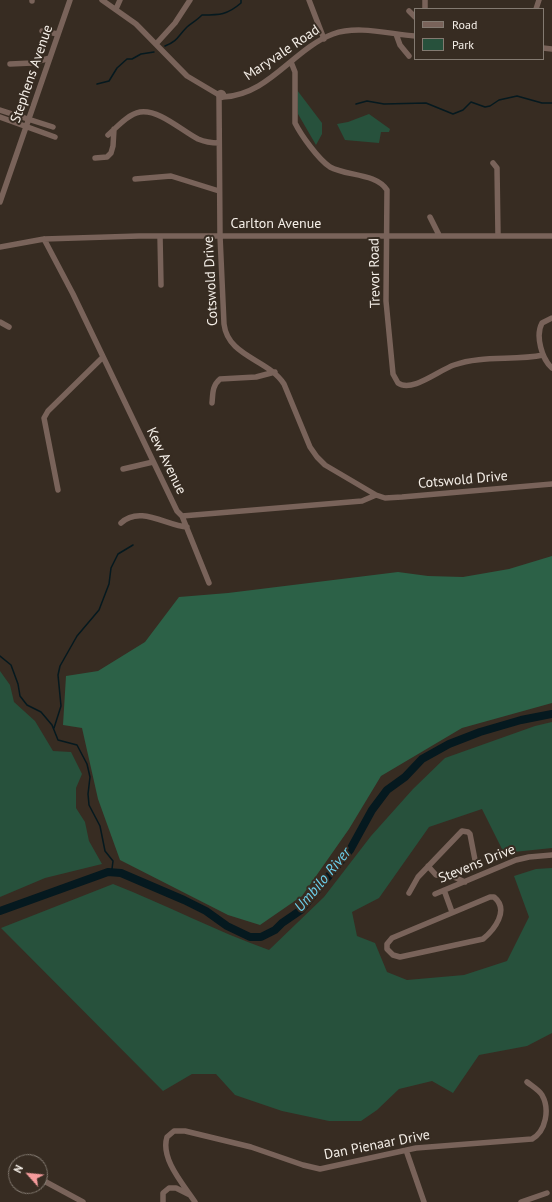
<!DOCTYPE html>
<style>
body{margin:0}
#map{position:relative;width:552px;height:1202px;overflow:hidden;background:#372c22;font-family:"PT Sans",sans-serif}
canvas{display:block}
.legend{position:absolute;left:414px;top:8px;width:130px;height:52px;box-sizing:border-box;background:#372c22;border:1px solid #837a71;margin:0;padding:5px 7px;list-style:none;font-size:12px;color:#f5efe8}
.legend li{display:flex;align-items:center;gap:8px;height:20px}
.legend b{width:20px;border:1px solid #837a71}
.north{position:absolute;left:8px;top:1154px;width:40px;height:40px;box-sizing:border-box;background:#372c22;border:1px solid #837a71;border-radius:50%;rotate:297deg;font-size:11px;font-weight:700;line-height:16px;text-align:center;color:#f5efe8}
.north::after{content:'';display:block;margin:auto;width:14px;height:18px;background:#f59b9c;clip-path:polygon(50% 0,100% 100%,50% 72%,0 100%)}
</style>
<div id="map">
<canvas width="552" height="1202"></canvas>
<ul class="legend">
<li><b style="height:5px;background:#79635a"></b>Road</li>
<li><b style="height:11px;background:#27513c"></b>Park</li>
</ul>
<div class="north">N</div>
</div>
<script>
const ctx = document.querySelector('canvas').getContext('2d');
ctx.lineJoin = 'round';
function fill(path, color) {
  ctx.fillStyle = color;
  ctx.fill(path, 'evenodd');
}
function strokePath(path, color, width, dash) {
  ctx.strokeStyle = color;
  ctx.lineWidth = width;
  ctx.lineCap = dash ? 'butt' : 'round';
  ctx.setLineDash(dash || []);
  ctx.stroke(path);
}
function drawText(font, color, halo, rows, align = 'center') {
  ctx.font = font + ' "PT Sans",sans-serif';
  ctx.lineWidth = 4;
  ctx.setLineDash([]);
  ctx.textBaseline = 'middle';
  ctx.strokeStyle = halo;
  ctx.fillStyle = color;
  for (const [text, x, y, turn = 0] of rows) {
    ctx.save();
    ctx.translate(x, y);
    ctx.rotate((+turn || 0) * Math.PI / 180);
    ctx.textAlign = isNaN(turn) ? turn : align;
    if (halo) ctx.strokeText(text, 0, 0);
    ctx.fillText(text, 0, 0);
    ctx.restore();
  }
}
const green = new Path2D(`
 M297,90L322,123V134L316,145L298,114Z
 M369,114L390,129L389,132H381L379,143L345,140L337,124L348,122Z
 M0,671L10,685L14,702L35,721L53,751L71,752L82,774L76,788V808L85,822L89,841L102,864L45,878L0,897Z
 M552,722V848L504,853L482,809L429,827L379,898L352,912L357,936L375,943L387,972L407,980L464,975L507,961L529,917L514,876L536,869L552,868V1033L527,1046L479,1055L453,1093L432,1081L399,1089L377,1110L361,1121H329L282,1111L235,1095L216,1074H192L163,1091L1,928L113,884C166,905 216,931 269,950L324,897L371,836L413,789L445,758L535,726Z`);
const forest = new Path2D(`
 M552,556V703L462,728L381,776L349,829L302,896L260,925L228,915L120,860L98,799L82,728L63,725L66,676L98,671L145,642L179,597L228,593L398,572L428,576L463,577L509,569Z`);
const stream = new Path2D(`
 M165,46C178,41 178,36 187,27C192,23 197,20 202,15C220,15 227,15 241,3V0
 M97,84L109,81L117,68L127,59H132L141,54L154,52
 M356,104L367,101L384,104L426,103L453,114L463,110L471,102L485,107L490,106L499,100L517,96L542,103H552
 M0,656L11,665L18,684L20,696L27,705L41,712L52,725L58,740L77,745L87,764L90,777L88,794L89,805L100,826L105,851L113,861L112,869L114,872
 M54,728L61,706L58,675L60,666L77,636L99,610L109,584L111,568L118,554L133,545`);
const river = new Path2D(`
 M0,911L108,872L121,873L184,900L206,911L227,926L250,937H261L275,930L282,923L301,910L350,850L372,810L387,790L405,777L422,759L449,744L480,732L521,720L552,714`);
const minor = new Path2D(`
 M102,0L136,24L187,76L219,95
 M309,0L324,39
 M425,0V9
 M32,1V0
 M116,9L120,0
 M536,9L539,0
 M409,11L415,17
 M42,31L58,34
 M396,34L400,45L409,56
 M156,44L175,23L190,0
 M543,48L552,49
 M291,62L295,72V123C301,135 318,159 330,167C346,176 376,173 387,190L386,301L393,374L398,383C412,393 439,370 454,365C482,355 514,361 543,355
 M10,64L32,63L50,58
 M218.5 95a2.5 2.5 0 1 1 5 0a2.5 2.5 0 1 1-5 0Z
 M219,97L220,236L224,324C228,357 268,359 284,384L310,447L317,457L325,465L376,495L385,498L402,497L552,484
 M223,97C269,95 293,49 333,34C358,25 389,34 415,36
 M0,110L53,127
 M0,117L55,137
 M108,135C116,128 128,114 140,112C159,109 182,131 198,139C205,142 212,143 219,143
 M95,158L107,157L111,153L113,146L114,129
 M493,163L497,168L498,235
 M135,179L171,176L219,191
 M0,202L70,0
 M430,217L439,235
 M160,236L161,285
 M44,239L73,294L177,511L182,516L362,501L376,495
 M0,247L44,239L139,236H552
 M552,318L542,323C535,336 542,359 552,368
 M0,322L9,327
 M212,403C213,393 212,386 220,379L256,377L275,372
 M123,469L153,462
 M58,490L44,418L48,411L103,357
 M182,516L209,583
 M121,523C140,505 167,526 187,527
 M428,866L436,875L454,877L465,882
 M444,890L452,912
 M409,893L418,877L462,831L468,832L470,834L475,860
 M435,894L516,860L529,857L552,855
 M490,897H494C510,910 494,930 483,939L400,957L393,955L387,949V944L392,938Z
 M406,1150L424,1202
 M46,1182L83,1202
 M163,1202V1193L169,1188H176L190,1195
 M195,1202C184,1185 160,1159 167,1137L174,1131H185L251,1147L303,1165L320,1169L416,1148L532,1139C546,1131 550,1109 542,1095C539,1090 532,1086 527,1082
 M521,1202L547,1193`);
const streetNames = [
 ["Maryvale Road",282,53,-34],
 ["Stephens Avenue",32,74,-71],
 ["Carlton Avenue",276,224],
 ["Trevor Road",375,273,-91],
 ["Cotswold Drive",211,281,-93],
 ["Kew Avenue",166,461,64],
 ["Cotswold Drive",463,480,-5],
 ["Stevens Drive",477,864,-22],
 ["Dan Pienaar Drive",377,1145,-11]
];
const waterNames = [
 ["Umbilo River",323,880,-50]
];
fill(green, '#27513c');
fill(forest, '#2c6147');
strokePath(stream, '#05191f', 1.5);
strokePath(river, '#05191f', 8);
strokePath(minor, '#79635a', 5.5);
drawText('14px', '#f5efe8', '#372c22', streetNames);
drawText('italic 15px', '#6cd0ec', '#372c22', waterNames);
</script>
